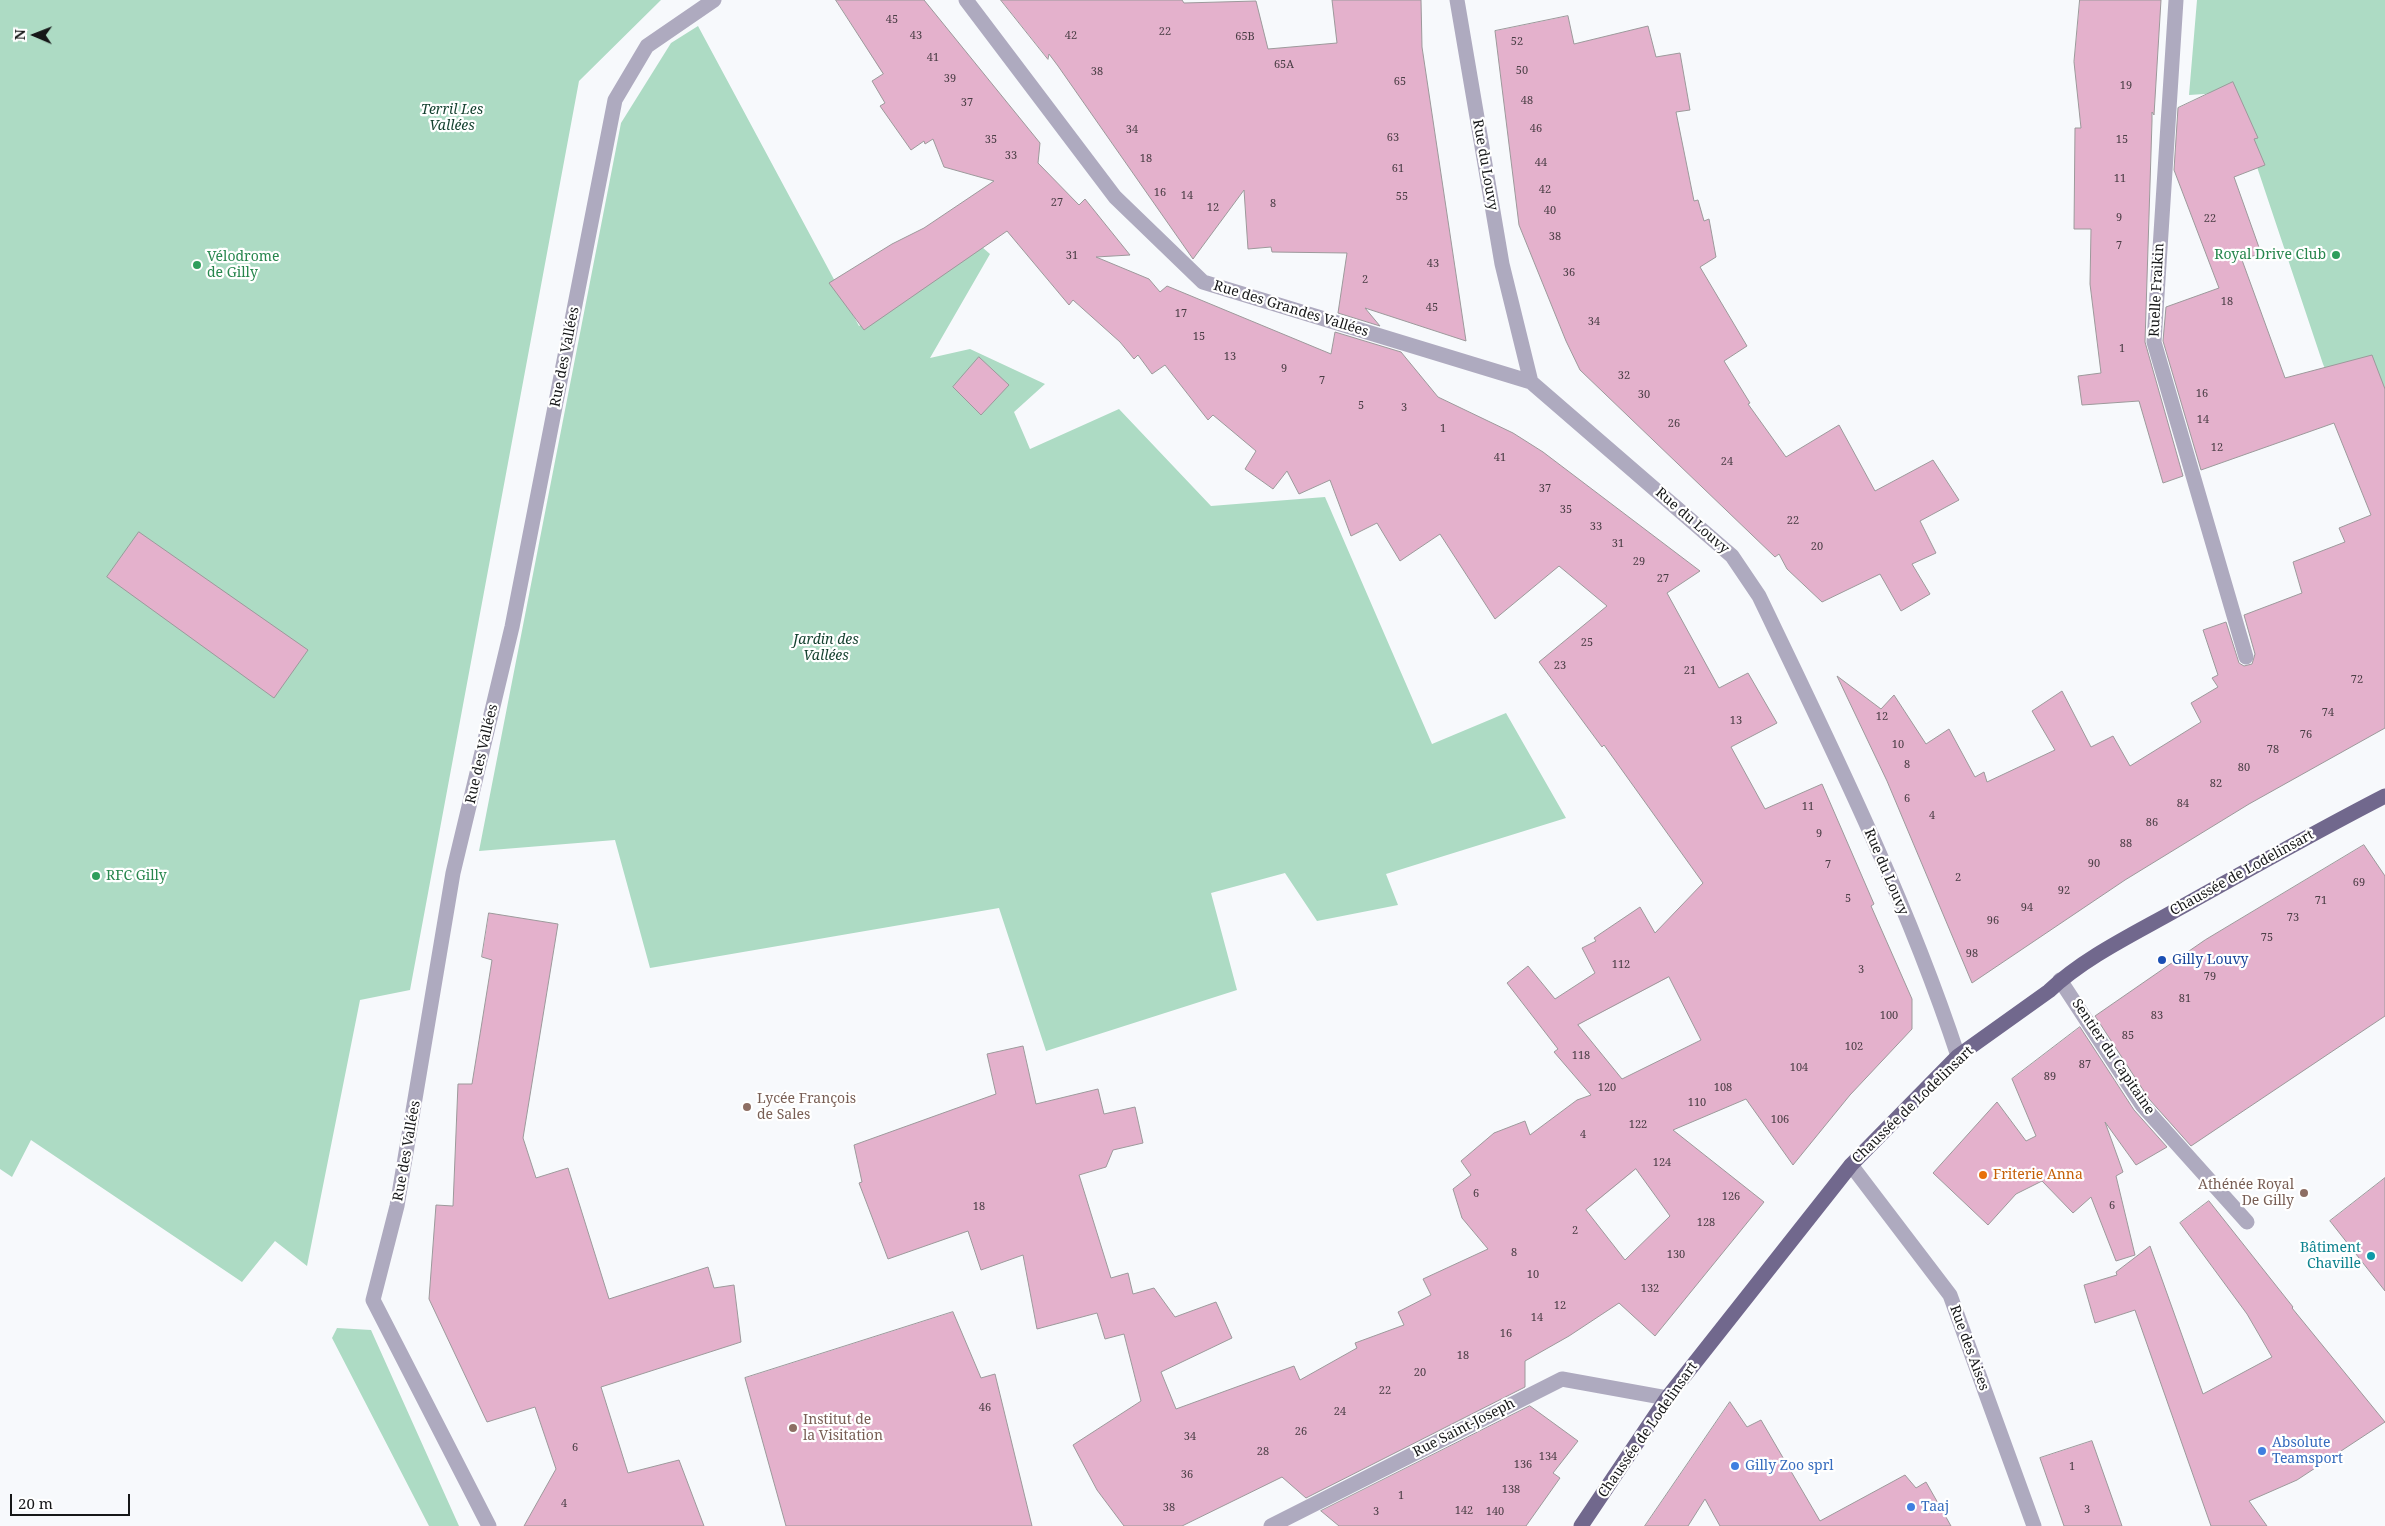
<!DOCTYPE html>
<meta charset="utf-8">
<style>
body{margin:0}
#map{position:relative;width:2385px;height:1526px;overflow:hidden;background:#f7f9fc;font-family:"Noto Serif",serif}
canvas{display:block}
.north{position:absolute;left:10px;top:10px;width:50px;height:50px;-webkit-text-stroke:4px #fff;paint-order:stroke;rotate:271deg;font-size:14px;font-weight:700;line-height:20px;text-align:center;color:#161718}
.north::after{content:'';display:block;margin:auto;width:18px;height:22px;background:#161718;clip-path:polygon(50% 0,100% 100%,50% 72%,0 100%)}
.scale{position:absolute;left:10px;top:1494px;width:120px;height:22px;box-sizing:border-box;border:2px solid #161718;border-top:0;padding-left:6px;font-size:15px;line-height:18px;white-space:nowrap;color:#161718;-webkit-text-stroke:4px #fff;paint-order:stroke}
</style>
<div id="map">
<canvas width="2385" height="1526"></canvas>
<div class="north">N</div>
<div class="scale">20 m</div>
</div>
<script>
const ctx = document.querySelector('canvas').getContext('2d');
ctx.lineJoin = 'round';
function fill(path, color) {
  ctx.fillStyle = color;
  ctx.fill(path, 'evenodd');
}
function strokePath(path, color, width, dash) {
  ctx.strokeStyle = color;
  ctx.lineWidth = width;
  ctx.lineCap = dash ? 'butt' : 'round';
  ctx.setLineDash(dash || []);
  ctx.stroke(path);
}
function drawText(font, color, halo, rows, align = 'center') {
  ctx.font = font + ' "Noto Serif",serif';
  ctx.lineWidth = 4.5;
  ctx.setLineDash([]);
  ctx.textBaseline = 'middle';
  ctx.strokeStyle = halo;
  ctx.fillStyle = color;
  for (const [text, x, y, turn = 0] of rows) {
    ctx.save();
    ctx.translate(x, y);
    ctx.rotate((+turn || 0) * Math.PI / 180);
    ctx.textAlign = isNaN(turn) ? turn : align;
    if (halo) ctx.strokeText(text, 0, 0);
    ctx.fillText(text, 0, 0);
    ctx.restore();
  }
}
const green = new Path2D(`
 M0,0H661L579,81L410,990L360,1000L307,1266L275,1241L242,1282L31,1140L12,1177L0,1169Z
 M2197,0H2385V504L2323,364L2250,146L2235,92L2189,95Z
 M698,26L859,326L982,247L990,254L930,358L970,349L1045,384L1014,412L1030,449L1119,409L1211,506L1325,497L1432,744L1506,713L1566,818L1386,874L1398,905L1317,921L1285,873L1211,893L1237,990L1046,1051L999,908L650,968L615,840L479,851L621,123L671,43Z
 M337,1328L371,1330L459,1526H429L332,1338Z`);
const building = new Path2D(`
 M836,0H924L1040,143L1038,163L1079,205L1085,199L1130,255L1096,257L1149,279L1160,292L1167,286L1331,354L1335,332L1401,352L1438,397L1513,433L1543,452L1700,571L1667,593L1719,688L1748,673L1777,723L1731,747L1765,809L1822,784L1874,904L1871,906L1912,999V1029L1850,1095L1793,1165L1746,1099L1673,1130L1764,1202L1655,1336L1619,1303L1569,1336L1525,1361V1387L1306,1498L1282,1477L1182,1526H1124L1097,1490L1073,1445L1141,1401L1124,1334L1105,1339L1097,1313L1037,1329L1023,1255L981,1270L968,1231L888,1259L859,1183L862,1182L854,1145L996,1094L987,1054L1023,1046L1036,1104L1098,1089L1104,1114L1135,1107L1143,1143L1113,1150L1106,1167L1079,1175L1111,1278L1128,1273L1133,1294L1154,1288L1175,1317L1216,1302L1232,1338L1161,1372L1176,1409L1294,1366L1300,1380L1357,1348L1355,1343L1404,1325L1398,1312L1431,1295L1423,1279L1488,1249L1462,1218L1453,1189L1471,1175L1461,1161L1494,1133L1525,1121L1530,1135L1577,1100L1591,1095L1554,1052L1558,1049L1507,983L1528,966L1555,999L1595,973L1582,948L1596,941L1594,938L1640,907L1655,933L1703,883L1604,745L1602,747L1539,662L1607,606L1559,566L1495,619L1440,534L1400,561L1377,523L1351,536L1330,480L1299,494L1287,471L1273,489L1245,469L1256,451L1213,415L1208,420L1165,365L1152,374L1138,355L1134,359L1120,342L1073,300L1069,305L1007,231L864,330L829,283L892,244L924,228L994,181L944,167L933,139L925,144L924,141L911,150L880,106L885,103L872,81L883,74ZM1669,977L1701,1040L1622,1079L1578,1025ZM1636,1169L1670,1216L1625,1260L1586,1210Z
 M1001,0H1182L1184,3L1256,1L1268,49L1337,43L1332,0H1421L1422,47L1466,341L1365,308L1380,326L1338,313L1347,253L1272,252L1271,247L1248,249L1244,190L1193,259L1058,66L1049,54L1048,59Z
 M2080,0H2161L2154,115L2152,112V121L2145,342L2183,476L2163,483L2139,401L2082,405L2078,376L2101,373L2090,284L2091,229H2074L2075,128H2081L2074,62Z
 M1568,16L1574,44L1648,26L1656,57L1680,53L1690,110L1676,112L1694,201L1698,200L1704,221L1709,219L1716,257L1700,267L1747,346L1724,361L1750,403L1748,404L1786,457L1839,425L1875,491L1933,460L1959,500L1920,521L1936,553L1912,564L1930,594L1901,611L1880,574L1822,602L1787,569L1779,554L1775,557L1580,370L1566,341L1519,225L1495,31Z
 M2233,82L2258,138L2254,139L2265,165L2234,177L2261,253L2242,260L2285,378L2372,355L2385,389V728L2249,804L2125,880L1972,983L1887,781L1837,676L1881,709L1894,695L1926,744L1949,729L1975,777L1984,772L1987,782L2055,750L2032,711L2062,691L2091,747L2113,736L2130,766L2201,722L2191,703L2218,687L2212,678L2218,675L2203,630L2226,622L2239,663L2244,666L2252,664L2255,654L2244,615L2302,593L2293,562L2345,542L2339,528L2371,515L2334,423L2201,470L2163,341L2166,307L2219,288L2174,170L2178,108Z
 M979,357L1009,385L981,415L953,387Z
 M139,532L308,650L274,698L107,577Z
 M2364,845L2385,876V1016L2191,1146L2149,1099L2095,1016L2205,940Z
 M489,913L558,924L523,1138L536,1178L568,1168L609,1299L708,1267L714,1288L734,1285L741,1342L601,1387L628,1473L679,1460L704,1526H524L556,1469L535,1407L487,1422L429,1299L436,1205L453,1206L458,1084H472L492,960L482,957Z
 M2080,1027L2134,1110L2167,1147L2136,1165L2105,1122L2123,1172L2116,1176L2135,1255L2116,1261L2091,1197L2073,1213L2042,1181L2016,1194L1988,1225L1933,1173L1997,1102L2026,1141L2036,1136L2012,1079Z
 M2385,1178V1291L2330,1221Z
 M2209,1201L2293,1307L2292,1308L2385,1422L2297,1480L2249,1501L2267,1526H2211L2135,1310L2095,1323L2084,1285L2117,1275L2116,1272L2150,1246L2203,1394L2272,1357L2247,1314L2180,1223Z
 M953,1312L981,1378L995,1374L1032,1526H786L745,1378Z
 M1730,1402L1747,1427L1761,1420L1820,1521L1905,1475L1916,1488L1926,1482L1951,1526H1720L1705,1499L1688,1526H1645Z
 M1530,1406L1578,1441L1553,1473L1560,1478L1526,1526H1339L1321,1511Z
 M2092,1441L2122,1526H2064L2040,1458Z`);
const minor = new Path2D(`
 M966,0L1115,197L1203,282L1531,382
 M1457,0L1502,264L1531,382L1732,556L1759,596C1831,746 1906,898 1958,1056
 M2176,0L2154,342L2246,657
 M2060,980L2142,1105L2247,1222
 M1851,1165L1950,1295L2034,1526
 M489,1526L373,1300L397,1206L453,873L512,627L615,100L647,46L714,0
 M1271,1526L1562,1379L1667,1398`);
const primary = new Path2D(`
 M1581,1526L1667,1398L1851,1165L1958,1056L2049,991C2085,957 2134,934 2178,909C2246,871 2315,832 2385,796`);
const markers = [
 [2336,255,5,"#2e9e5b"],
 [197,265,5,"#2e9e5b"],
 [96,876,5,"#2e9e5b"],
 [2162,960,5,"#1a4fb4"],
 [747,1107,5,"#8d6e63"],
 [1983,1175,5,"#e8710a"],
 [2304,1193,5,"#8d6e63"],
 [2371,1256,5,"#0f9aa8"],
 [793,1428,5,"#8d6e63"],
 [2262,1451,5,"#3f7fe0"],
 [1735,1466,5,"#3f7fe0"],
 [1911,1507,5,"#3f7fe0"]
];
const numberNames = [
 ["45",892,20],
 ["22",1165,32],
 ["43",916,36],
 ["42",1071,36],
 ["65B",1245,37],
 ["52",1517,42],
 ["41",933,58],
 ["65A",1284,65],
 ["50",1522,71],
 ["38",1097,72],
 ["39",950,79],
 ["65",1400,82],
 ["19",2126,86],
 ["48",1527,101],
 ["37",967,103],
 ["46",1536,129],
 ["34",1132,130],
 ["63",1393,138],
 ["35",991,140],
 ["15",2122,140],
 ["33",1011,156],
 ["18",1146,159],
 ["44",1541,163],
 ["61",1398,169],
 ["11",2120,179],
 ["42",1545,190],
 ["16",1160,193],
 ["14",1187,196],
 ["55",1402,197],
 ["27",1057,203],
 ["8",1273,204],
 ["12",1213,208],
 ["40",1550,211],
 ["9",2119,218],
 ["22",2210,219],
 ["38",1555,237],
 ["7",2119,246],
 ["31",1072,256],
 ["43",1433,264],
 ["36",1569,273],
 ["2",1365,280],
 ["18",2227,302],
 ["45",1432,308],
 ["17",1181,314],
 ["34",1594,322],
 ["15",1199,337],
 ["1",2122,349],
 ["13",1230,357],
 ["9",1284,369],
 ["32",1624,376],
 ["7",1322,381],
 ["16",2202,394],
 ["30",1644,395],
 ["5",1361,406],
 ["3",1404,408],
 ["14",2203,420],
 ["26",1674,424],
 ["1",1443,429],
 ["12",2217,448],
 ["41",1500,458],
 ["24",1727,462],
 ["37",1545,489],
 ["35",1566,510],
 ["22",1793,521],
 ["33",1596,527],
 ["31",1618,544],
 ["20",1817,547],
 ["29",1639,562],
 ["27",1663,579],
 ["25",1587,643],
 ["23",1560,666],
 ["21",1690,671],
 ["72",2357,680],
 ["74",2328,713],
 ["12",1882,717],
 ["13",1736,721],
 ["76",2306,735],
 ["10",1898,745],
 ["78",2273,750],
 ["8",1907,765],
 ["80",2244,768],
 ["82",2216,784],
 ["6",1907,799],
 ["84",2183,804],
 ["11",1808,807],
 ["4",1932,816],
 ["86",2152,823],
 ["9",1819,834],
 ["88",2126,844],
 ["90",2094,864],
 ["7",1828,865],
 ["2",1958,878],
 ["69",2359,883],
 ["92",2064,891],
 ["5",1848,899],
 ["71",2321,901],
 ["94",2027,908],
 ["73",2293,918],
 ["96",1993,921],
 ["75",2267,938],
 ["98",1972,954],
 ["112",1621,965],
 ["3",1861,970],
 ["79",2210,977],
 ["81",2185,999],
 ["100",1889,1016],
 ["83",2157,1016],
 ["85",2128,1036],
 ["102",1854,1047],
 ["118",1581,1056],
 ["87",2085,1065],
 ["104",1799,1068],
 ["89",2050,1077],
 ["120",1607,1088],
 ["108",1723,1088],
 ["110",1697,1103],
 ["106",1780,1120],
 ["122",1638,1125],
 ["4",1583,1135],
 ["124",1662,1163],
 ["6",1476,1194],
 ["126",1731,1197],
 ["6",2112,1206],
 ["18",979,1207],
 ["128",1706,1223],
 ["2",1575,1231],
 ["8",1514,1253],
 ["130",1676,1255],
 ["10",1533,1275],
 ["132",1650,1289],
 ["12",1560,1306],
 ["14",1537,1318],
 ["16",1506,1334],
 ["18",1463,1356],
 ["20",1420,1373],
 ["22",1385,1391],
 ["46",985,1408],
 ["24",1340,1412],
 ["26",1301,1432],
 ["34",1190,1437],
 ["6",575,1448],
 ["28",1263,1452],
 ["134",1548,1457],
 ["136",1523,1465],
 ["1",2072,1467],
 ["36",1187,1475],
 ["138",1511,1490],
 ["1",1401,1496],
 ["4",564,1504],
 ["38",1169,1508],
 ["3",2087,1510],
 ["142",1464,1511],
 ["3",1376,1512],
 ["140",1495,1512]
];
const parkNames = [
 ["Terril Les",452,110],
 ["Vallées",452,126],
 ["Jardin des",826,640],
 ["Vallées",826,656]
];
const streetNames = [
 ["Rue du Louvy",1485,165,80],
 ["Ruelle Fraikin",2157,290,-87],
 ["Rue des Grandes Vallées",1291,309,17],
 ["Rue des Vallées",565,357,-79],
 ["Rue du Louvy",1692,521,41],
 ["Rue des Vallées",482,754,-77],
 ["Rue du Louvy",1886,872,67],
 ["Chaussée de Lodelinsart",2242,873,-29],
 ["Sentier du Capitaine",2113,1057,56],
 ["Chaussée de Lodelinsart",1913,1105,-44],
 ["Rue des Vallées",407,1151,-80],
 ["Rue des Aises",1969,1348,70],
 ["Rue Saint-Joseph",1464,1428,-27],
 ["Chaussée de Lodelinsart",1648,1430,-55]
];
const leisureNames = [
 ["Royal Drive Club",2326,255,"right"],
 ["Vélodrome",207,257],
 ["de Gilly",207,273],
 ["RFC Gilly",106,876]
];
const transitNames = [
 ["Gilly Louvy",2172,960]
];
const educationNames = [
 ["Lycée François",757,1099],
 ["de Sales",757,1115],
 ["Athénée Royal",2294,1185,"right"],
 ["De Gilly",2294,1201,"right"],
 ["Institut de",803,1420],
 ["la Visitation",803,1436]
];
const foodNames = [
 ["Friterie Anna",1993,1175]
];
const cultureNames = [
 ["Bâtiment",2361,1248],
 ["Chaville",2361,1264]
];
const shopNames = [
 ["Absolute",2272,1443],
 ["Teamsport",2272,1459],
 ["Gilly Zoo sprl",1745,1466],
 ["Taaj",1921,1507]
];
fill(green, '#addbc4');
fill(building, '#e4b1cc');
strokePath(building, '#9c999b', 1);
strokePath(minor, '#aeaabf', 15);
strokePath(primary, '#71688d', 15);
for (const [x, y, r, color] of markers) {
  const dot = new Path2D();
  dot.arc(x, y, r, 0, 2 * Math.PI);
  ctx.fillStyle = color;
  ctx.fill(dot);
  strokePath(dot, '#fff', 2);
}
drawText('11px', '#4a3e45', null, numberNames);
drawText('italic 14px', '#123f2d', '#fff', parkNames);
drawText('14px', '#161718', '#fff', streetNames);
drawText('14px', '#27864d', '#fff', leisureNames, 'left');
drawText('14px', '#164399', '#fff', transitNames, 'left');
drawText('14px', '#785e54', '#fff', educationNames, 'left');
drawText('14px', '#c56008', '#fff', foodNames, 'left');
drawText('14px', '#0d838f', '#fff', cultureNames, 'right');
drawText('14px', '#366cbe', '#fff', shopNames, 'left');
</script>
